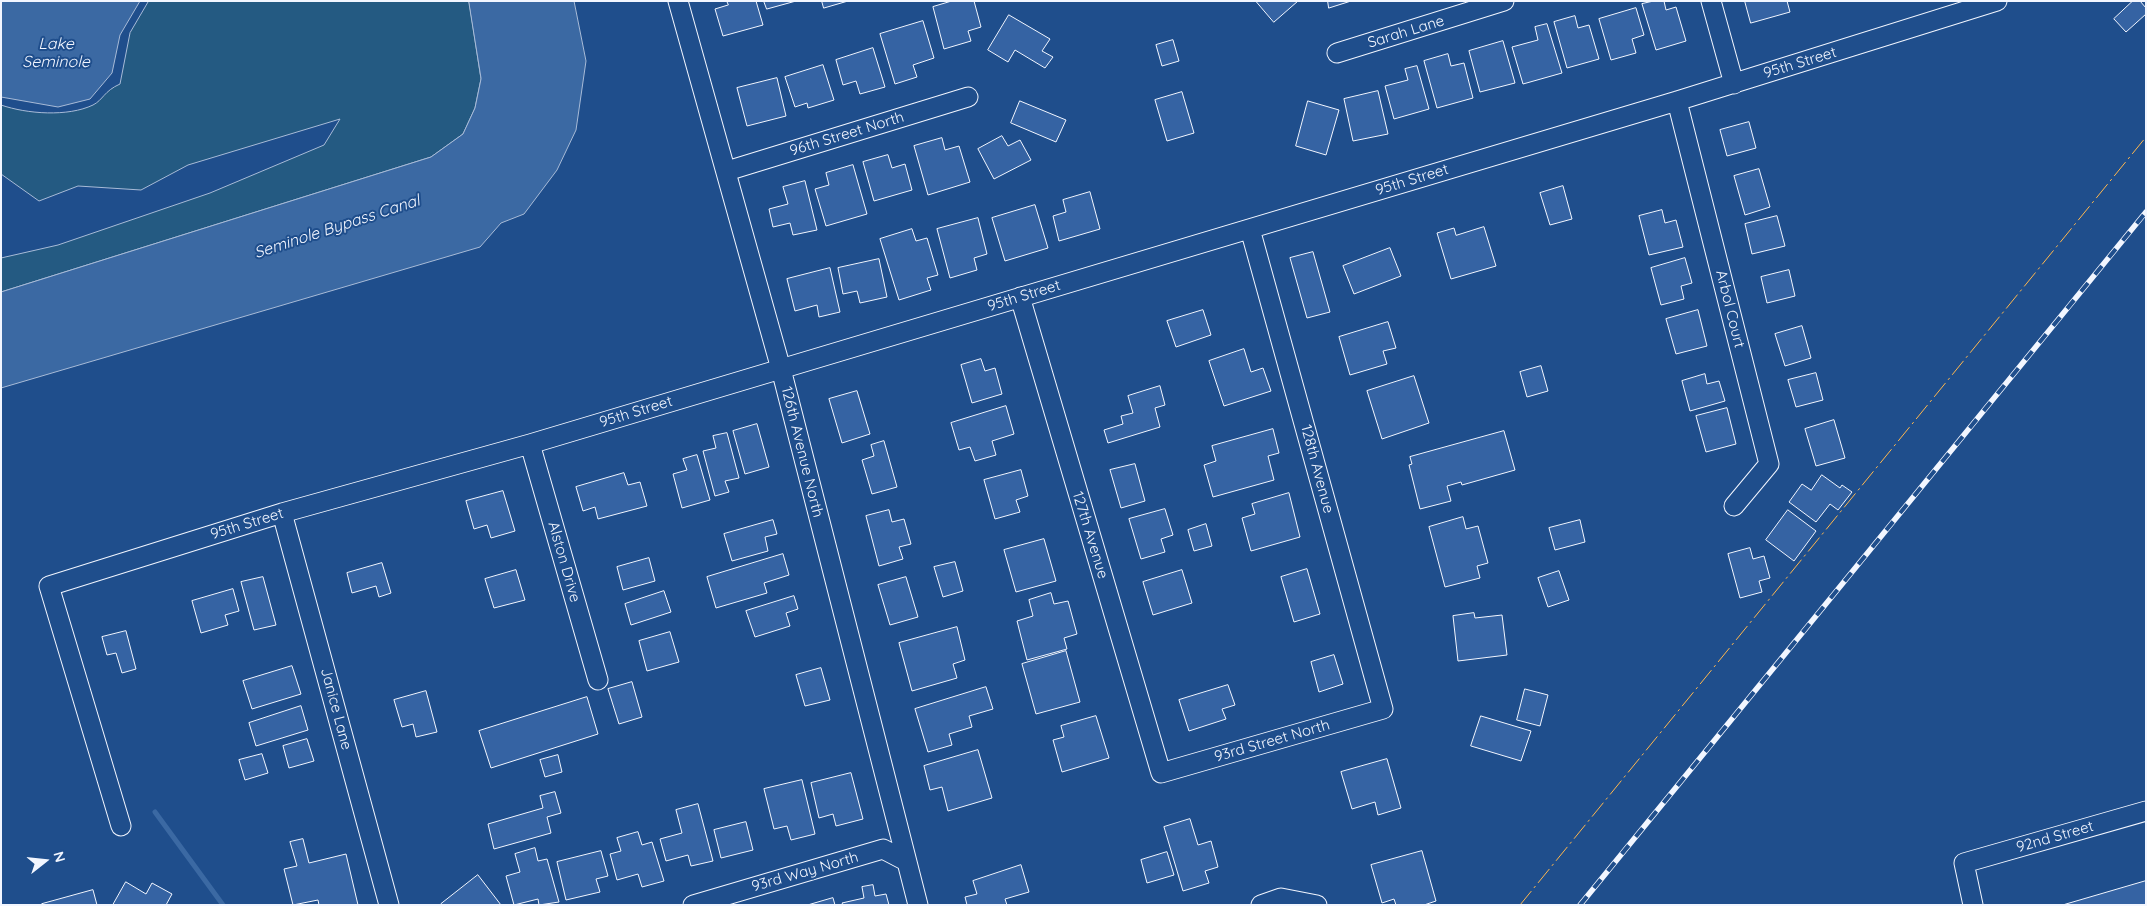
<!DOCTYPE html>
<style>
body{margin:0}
#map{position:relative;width:2147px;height:906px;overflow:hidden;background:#1f4e8c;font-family:Quicksand,sans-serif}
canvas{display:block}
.frame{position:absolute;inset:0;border:2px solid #f2f6ff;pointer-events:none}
.north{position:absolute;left:20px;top:836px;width:50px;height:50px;-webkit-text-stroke:4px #1f4e8c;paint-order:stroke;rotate:74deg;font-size:14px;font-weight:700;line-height:20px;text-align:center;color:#f2f6ff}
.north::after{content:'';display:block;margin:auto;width:18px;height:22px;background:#f2f6ff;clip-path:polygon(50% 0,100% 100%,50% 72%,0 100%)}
</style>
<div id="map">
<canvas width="2147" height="906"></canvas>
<div class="frame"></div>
<div class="north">N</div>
</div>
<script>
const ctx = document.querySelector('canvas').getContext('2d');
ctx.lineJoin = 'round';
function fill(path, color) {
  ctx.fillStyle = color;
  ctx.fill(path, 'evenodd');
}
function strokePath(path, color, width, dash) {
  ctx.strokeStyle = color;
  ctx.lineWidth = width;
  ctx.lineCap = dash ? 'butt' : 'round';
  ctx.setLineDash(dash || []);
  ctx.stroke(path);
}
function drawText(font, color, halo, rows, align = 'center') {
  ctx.font = font + ' Quicksand,sans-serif';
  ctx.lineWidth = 4;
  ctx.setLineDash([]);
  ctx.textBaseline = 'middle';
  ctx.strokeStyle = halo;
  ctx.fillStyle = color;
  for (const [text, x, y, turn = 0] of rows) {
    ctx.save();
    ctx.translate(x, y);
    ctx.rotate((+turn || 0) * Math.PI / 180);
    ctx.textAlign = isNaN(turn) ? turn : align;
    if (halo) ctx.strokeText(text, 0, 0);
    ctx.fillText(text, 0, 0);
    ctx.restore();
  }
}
const green = new Path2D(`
 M149,1H469L481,79L475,108L463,134L431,157L1,292V258L58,245L210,193L324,145L340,119L188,165L141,190L78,186L39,201L1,174V105C27,114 68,117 93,105C103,100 104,91 120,84L130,33Z`);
const water = new Path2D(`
 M1,1H140L120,35L112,73L90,99L58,107L1,97Z
 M469,1H574L586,61L576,130L557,170L524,214L501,223L480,247L1,388V292L431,157L463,134L475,108L481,79Z`);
const stream = new Path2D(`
 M155,812L223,905`);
const building = new Path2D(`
 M727,1H756L763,25L723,36L715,9L728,5Z
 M764,1H796L767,9Z
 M822,1H848L824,8Z
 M952,1H974L981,27L968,31L971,41L944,49L933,7Z
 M1256,1H1298L1274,22Z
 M1328,1H1351L1329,8Z
 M1654,1H1664L1666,10L1676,7L1686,41L1656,50L1642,4Z
 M1745,1H1787L1790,12L1751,23Z
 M2133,1H2140L2146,8V14L2126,32L2114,19Z
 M1636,8L1644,35L1632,39L1636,53L1611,60L1599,19Z
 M1009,15L1050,39L1042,51L1053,57L1045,68L1015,50L1008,62L988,50Z
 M1575,16L1578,28L1589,25L1599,59L1567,68L1554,22Z
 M923,21L934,58L913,65L917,77L895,84L880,34Z
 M1547,24L1562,73L1523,84L1512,47L1538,40L1535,27Z
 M1173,40L1179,61L1162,66L1156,45Z
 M1503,41L1515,83L1480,92L1469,51Z
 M873,48L885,87L860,94L856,81L843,85L836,60Z
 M1448,54L1451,66L1464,63L1473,98L1437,108L1424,61Z
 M823,65L834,100L808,108L807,103L795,107L785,77Z
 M1417,66L1429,109L1394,119L1385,86L1408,80L1405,69Z
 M777,78L786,116L747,126L737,88Z
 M1378,91L1388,134L1353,141L1344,99Z
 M1182,92L1194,133L1167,141L1155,100Z
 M1020,101L1066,120L1056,142L1011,123Z
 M1308,101L1339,110L1326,155L1296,146Z
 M1749,122L1756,148L1727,156L1720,130Z
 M1002,136L1008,146L1020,140L1031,160L994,179L978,149Z
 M942,138L945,150L959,146L970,182L928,195L914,146Z
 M888,155L892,168L905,164L912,190L874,201L863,162Z
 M853,165L867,214L826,226L815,189L829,185L826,173Z
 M1759,169L1770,207L1745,215L1734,176Z
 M805,181L817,230L793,235L790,223L773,227L769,209L788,204L783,187Z
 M1563,186L1572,219L1550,225L1540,193Z
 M1090,192L1100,229L1059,241L1053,216L1066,212L1063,200Z
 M1035,205L1048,248L1005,261L992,218Z
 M1662,210L1665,223L1676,220L1683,247L1649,255L1639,216Z
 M1777,216L1785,246L1752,254L1745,224Z
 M978,218L987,254L974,258L977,270L950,278L937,229Z
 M1484,227L1496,266L1451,279L1437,233L1454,228L1456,235Z
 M912,229L916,241L927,238L938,275L927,278L931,290L899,300L880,239Z
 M1390,248L1401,276L1354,294L1343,266Z
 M1313,252L1330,312L1307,318L1290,258Z
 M1685,258L1692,283L1681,286L1684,299L1661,305L1651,268Z
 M879,259L887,297L860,303L857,291L843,294L838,268Z
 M830,268L840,312L819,317L817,305L795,311L787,279Z
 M1789,270L1795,296L1767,303L1761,277Z
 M1203,310L1211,335L1176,347L1167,321Z
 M1698,310L1707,346L1676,354L1666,319Z
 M1388,322L1396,348L1383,351L1387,364L1350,375L1339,337Z
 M1802,326L1811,358L1785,366L1775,334Z
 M1244,349L1251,372L1263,368L1271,391L1224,406L1209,361Z
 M981,359L985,371L995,368L1002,394L972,403L961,365Z
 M1541,366L1548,391L1527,397L1520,372Z
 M1816,373L1823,400L1796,407L1788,380Z
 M1705,374L1707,384L1719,381L1725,401L1690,411L1682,381Z
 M1414,376L1429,423L1382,439L1367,391Z
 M1160,386L1165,405L1155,408L1160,427L1108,443L1104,430L1123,424L1121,416L1133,413L1128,396Z
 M857,391L870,434L842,443L829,399Z
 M1006,406L1014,434L992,441L996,455L975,461L970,447L959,450L951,423Z
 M1727,408L1736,444L1706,452L1696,416Z
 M1834,420L1845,458L1816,466L1805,429Z
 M757,424L769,467L745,474L733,431Z
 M1273,429L1279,453L1268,456L1274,480L1213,497L1204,465L1216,461L1212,446Z
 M1504,431L1515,470L1462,485L1461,482L1447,486L1451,501L1420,509L1409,465L1412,464L1410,457Z
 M727,433L739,478L725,481L729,492L715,496L703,451L716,448L713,436Z
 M884,441L897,487L872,494L862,460L874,456L871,445Z
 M697,455L710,500L682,508L673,474L687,470L683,459Z
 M1135,464L1145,501L1121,508L1110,470Z
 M1021,470L1028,496L1016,500L1020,512L995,519L984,480Z
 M624,473L628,485L640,482L647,506L598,519L595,507L583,511L576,487Z
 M1822,475L1840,488L1842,485L1852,492L1838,510L1830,504L1816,522L1789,502L1802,484L1811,490Z
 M503,491L515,531L491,538L487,525L474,529L466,501Z
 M1289,493L1300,537L1251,551L1242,518L1255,514L1252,504Z
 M1165,509L1173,535L1161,539L1165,552L1141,559L1129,519Z
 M889,510L892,522L904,519L911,544L899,547L903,559L879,566L866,516Z
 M1788,510L1816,531L1794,561L1766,540Z
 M1463,517L1466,529L1478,526L1488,563L1477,566L1480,578L1445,587L1429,527Z
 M773,520L777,534L765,537L768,551L732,561L724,534Z
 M1580,520L1585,542L1555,550L1549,528Z
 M1206,524L1212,546L1194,551L1188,530Z
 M1044,539L1056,581L1016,592L1004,550Z
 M1750,548L1753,559L1764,556L1770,578L1759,581L1762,592L1740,598L1728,554Z
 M783,554L789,575L764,583L767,593L716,608L707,577Z
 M649,558L655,581L623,590L617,567Z
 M955,562L963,591L943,597L934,567Z
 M382,563L391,593L379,597L376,586L352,593L347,573Z
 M1307,569L1320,614L1294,622L1281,577Z
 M516,570L525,600L494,608L485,579Z
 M1182,570L1192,603L1153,615L1143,582Z
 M1559,571L1569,600L1548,607L1538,578Z
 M263,577L276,625L254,630L241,582Z
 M906,577L918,617L890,625L878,585Z
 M233,589L239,611L225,615L228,625L201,633L192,601Z
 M664,591L671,612L631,625L625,604Z
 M1051,593L1054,604L1068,601L1077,634L1064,638L1067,649L1027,660L1017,621L1033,616L1029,600Z
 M794,596L798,609L786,613L790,626L755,637L746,611Z
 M1474,613L1475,618L1502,615L1507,655L1458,661L1453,616Z
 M957,627L965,660L953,664L957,678L912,691L899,643Z
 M126,631L136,669L122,673L116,653L107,655L102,637Z
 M670,632L679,662L647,671L639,641Z
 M1066,651L1080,702L1036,714L1022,664Z
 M1334,655L1343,684L1319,692L1311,662Z
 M292,666L301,694L252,709L243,681Z
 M821,668L830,700L805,706L796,675Z
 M632,682L642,717L619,724L608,689Z
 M1228,685L1235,705L1222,709L1226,719L1189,731L1179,700Z
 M986,687L993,709L969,716L972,727L949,734L952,745L928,752L915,709Z
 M1525,689L1548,695L1540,726L1517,720Z
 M426,691L437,732L416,737L413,724L402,727L394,700Z
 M587,697L598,734L491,768L479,731Z
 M301,706L308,730L256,746L249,723Z
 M1096,716L1109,758L1062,772L1053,740L1064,737L1061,726Z
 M1481,716L1531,731L1521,761L1471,746Z
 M307,739L314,761L289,768L283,746Z
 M978,750L992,798L948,811L942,787L930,790L924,766Z
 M262,754L268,773L245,780L239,760Z
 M558,755L562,772L545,777L540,760Z
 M1387,759L1401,808L1378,815L1375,802L1352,809L1341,772Z
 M851,773L863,819L836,826L833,814L819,818L811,783Z
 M802,780L815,834L791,840L787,826L774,829L764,789Z
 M555,792L561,813L547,817L551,833L494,849L488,824L543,808L540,796Z
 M698,804L713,861L691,866L688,855L666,861L660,839L682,833L676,810Z
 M1190,819L1198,845L1211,841L1218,867L1205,871L1209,883L1183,891L1164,827Z
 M746,822L753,850L721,858L714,830Z
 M638,832L642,845L652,842L664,881L642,887L638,874L617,880L610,854L621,851L617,838Z
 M303,839L309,863L346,854L358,905H319L318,900L293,905L284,869L297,866L290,842Z
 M535,848L538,861L547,859L559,902L539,905L538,899L514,905L506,876L520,872L515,854Z
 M601,851L608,876L596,879L600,892L566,900L557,862Z
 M1422,851L1436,901L1424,905H1396L1394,899L1382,903L1371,865Z
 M1167,852L1174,875L1147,883L1141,860Z
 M1021,865L1029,892L1005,899L1007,905H967L965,897L977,894L973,881Z
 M478,875L501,905H441V904Z
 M2146,881V905H2063Z
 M126,882L146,894L152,883L172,894L166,905H113Z
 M873,885L875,896L886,894L889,905H843L842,903L864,898L862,887Z
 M93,890L97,905H43L42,904Z
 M833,898L835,905H808Z`);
const minor = new Path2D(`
 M678,1L781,369L918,905
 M1711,1L1734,84
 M1337,53L1504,1
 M1677,101L1769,464L1734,506
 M727,171L968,97
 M1020,297L1161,773L1383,709L1250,229
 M530,444L598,680
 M282,513L389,905
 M121,826L49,586L282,513L530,444L1677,101L1997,1
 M693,905L883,849L906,861
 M1261,905L1281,898L1317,905
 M1973,905L1964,863L2146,811`);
const rail = new Path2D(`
 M1580,905L2146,212`);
const power = new Path2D(`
 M1520,905L2146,137`);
const streetNames = [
 ["Sarah Lane",1406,32,-17],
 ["95th Street",1800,63,-17],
 ["96th Street North",847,134,-17],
 ["95th Street",1412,180,-17],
 ["95th Street",1024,296,-17],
 ["Arbol Court",1730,309,76],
 ["95th Street",636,412,-17],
 ["126th Avenue North",802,452,76],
 ["128th Avenue",1317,469,75],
 ["95th Street",247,524,-17],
 ["127th Avenue",1090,535,73],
 ["Alston Drive",564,562,74],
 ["Janice Lane",336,709,75],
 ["93rd Street North",1272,741,-16],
 ["92nd Street",2055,837,-16],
 ["93rd Way North",805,872,-16]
];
const waterNames = [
 ["Lake",56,44],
 ["Seminole",56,62],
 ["Seminole Bypass Canal",337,227,-18]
];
fill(green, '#245a82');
strokePath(green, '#a8bbd7', 1);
fill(water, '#3b69a3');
strokePath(water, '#a8bbd7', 1);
strokePath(stream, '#3b69a3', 5);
fill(building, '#3563a3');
strokePath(building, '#f2f6ff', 1);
strokePath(minor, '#f2f6ff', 21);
strokePath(minor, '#1f4e8c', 19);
strokePath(rail, '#f2f6ff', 5.5);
strokePath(rail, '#1f4e8c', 4, [11]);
strokePath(power, '#ffb74d', 1, [18, 4, 2.5, 4]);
drawText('15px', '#f2f6ff', '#1f4e8c', streetNames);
drawText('italic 16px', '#f2f6ff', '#1f4e8c', waterNames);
</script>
